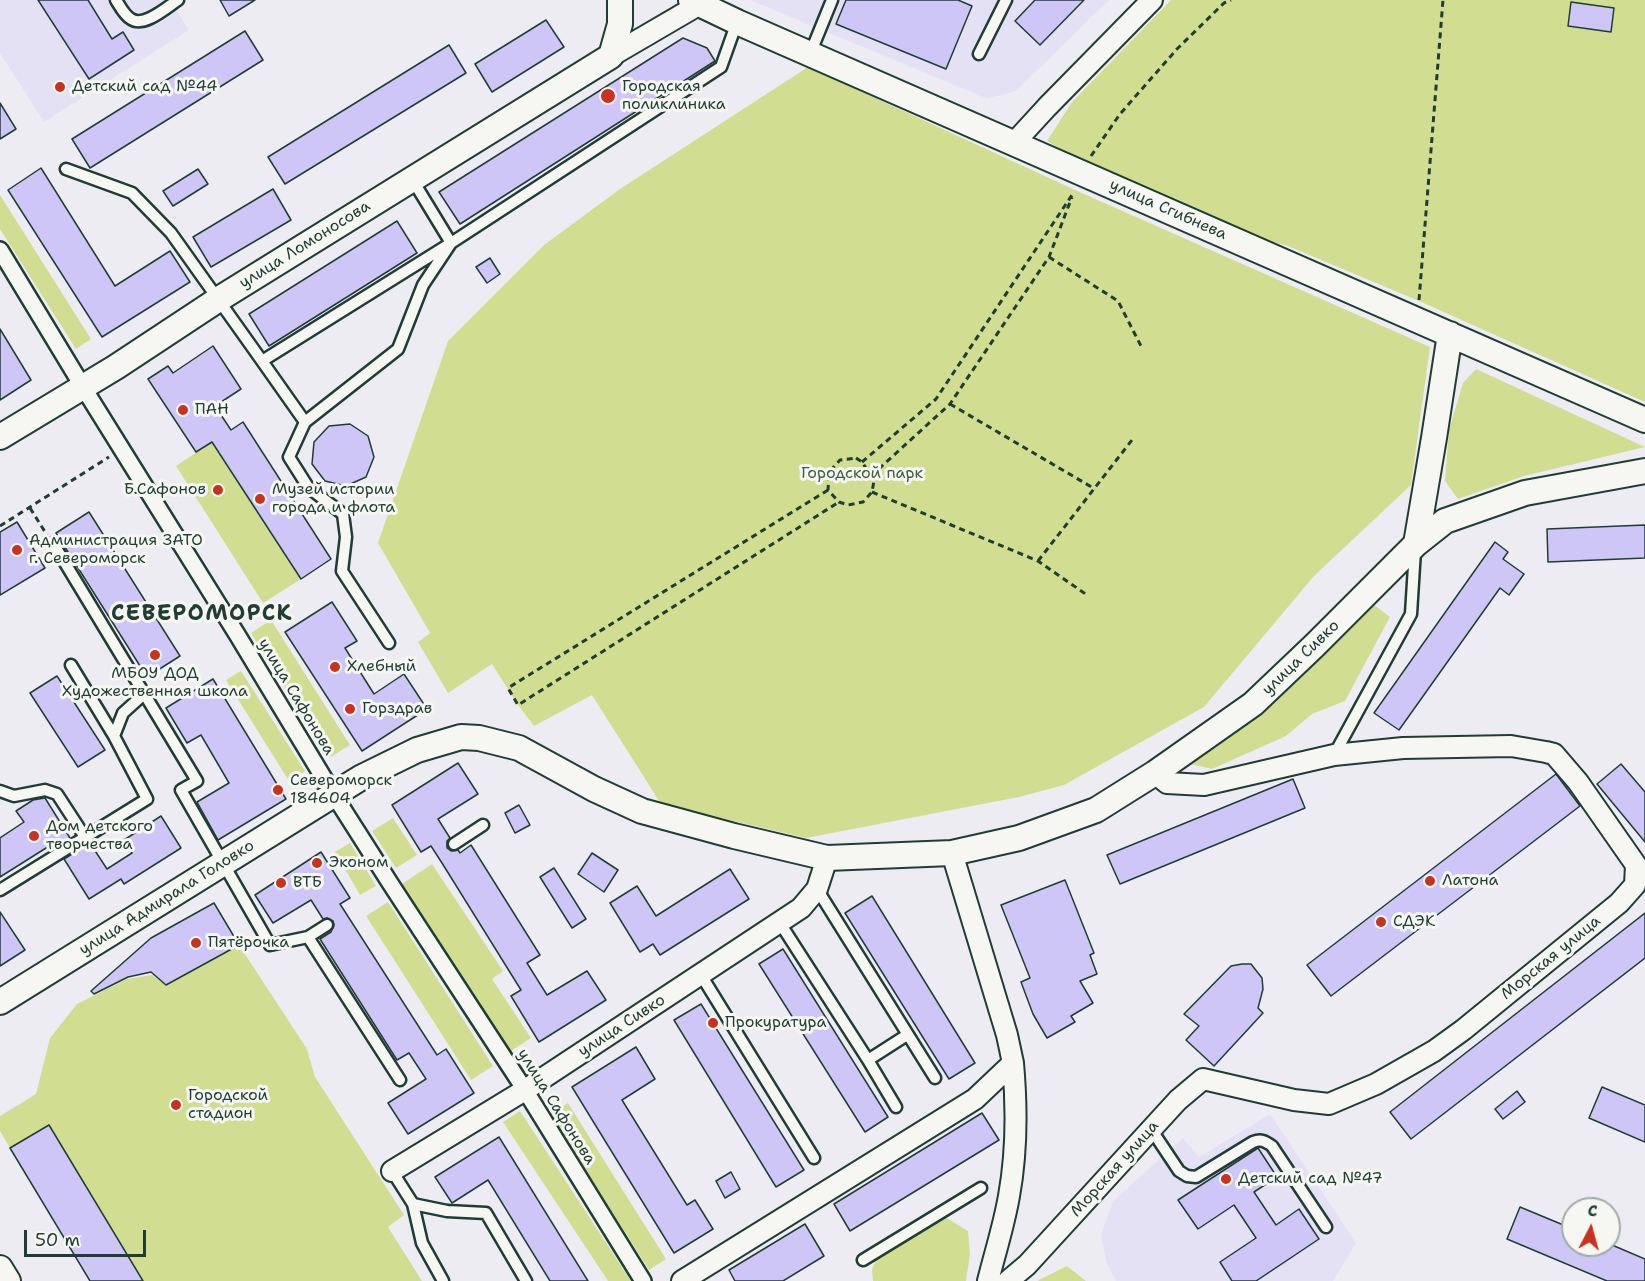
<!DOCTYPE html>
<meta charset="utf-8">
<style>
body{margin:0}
#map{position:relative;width:1645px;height:1281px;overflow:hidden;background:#eeecf3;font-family:"Shantell Sans",sans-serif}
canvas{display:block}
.north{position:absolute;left:1561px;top:1197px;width:60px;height:60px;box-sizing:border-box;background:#f6f6f2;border:2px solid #a0aca6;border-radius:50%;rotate:6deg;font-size:16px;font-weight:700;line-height:24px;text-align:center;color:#1f3d34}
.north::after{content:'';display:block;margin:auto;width:21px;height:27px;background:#c8321e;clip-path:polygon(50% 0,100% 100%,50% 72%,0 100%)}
.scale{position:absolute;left:24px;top:1230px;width:122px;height:27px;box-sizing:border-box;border:3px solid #1f3d34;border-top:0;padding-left:8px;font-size:18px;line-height:21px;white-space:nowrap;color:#1f3d34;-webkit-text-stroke:4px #f6f6f2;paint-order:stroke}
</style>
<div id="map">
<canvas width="1645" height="1281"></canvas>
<div class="north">С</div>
<div class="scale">50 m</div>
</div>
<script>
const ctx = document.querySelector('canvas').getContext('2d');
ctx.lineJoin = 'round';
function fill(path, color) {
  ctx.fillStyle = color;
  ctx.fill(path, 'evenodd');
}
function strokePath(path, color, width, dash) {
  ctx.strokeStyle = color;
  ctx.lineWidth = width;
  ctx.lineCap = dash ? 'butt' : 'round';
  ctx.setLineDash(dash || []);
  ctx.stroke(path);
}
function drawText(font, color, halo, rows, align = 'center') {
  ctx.font = font + ' "Shantell Sans",sans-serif';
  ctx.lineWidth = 6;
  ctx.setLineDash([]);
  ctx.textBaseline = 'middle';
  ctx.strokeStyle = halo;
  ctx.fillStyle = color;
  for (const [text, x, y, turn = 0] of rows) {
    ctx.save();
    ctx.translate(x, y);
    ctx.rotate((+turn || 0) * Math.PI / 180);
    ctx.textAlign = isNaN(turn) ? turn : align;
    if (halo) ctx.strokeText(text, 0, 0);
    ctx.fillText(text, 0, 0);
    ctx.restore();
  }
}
const built = new Path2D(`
 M0,0H170L189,30L44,122L0,53Z
 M750,0H1109L1016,91L988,99Z
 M1270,1114L1356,1243L1333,1281H1116L1107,1264L1101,1235L1113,1201L1183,1138L1199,1157Z`);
const green = new Path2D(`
 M1171,0H1645V402L1419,301L1288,246L1246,235L1086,164L1047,141L1072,102Z
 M808,67L1075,190L1430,347L1411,485L1314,576L1204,707L1064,785L1019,797L806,838L661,804L592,695L534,726L518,705L492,664L448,693L418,642L430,633L378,543L448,341L544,245L620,189Z
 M0,195L91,339L76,349L0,229Z
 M1476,369L1645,447L1524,476L1458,499L1445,481L1449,430L1463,383Z
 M212,442L301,579L263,603L176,466Z
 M1374,605L1390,617L1345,701L1312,714L1286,736L1212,769L1182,762L1265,708Z
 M271,620L350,745L329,758L251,633Z
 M241,671L305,771L289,781L226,680Z
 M393,818L417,855L396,868L372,831Z
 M350,843L376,886L360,895L335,852Z
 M432,864L503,971L492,979L531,1038L511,1051L402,884Z
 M388,902L493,1066L471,1080L366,916Z
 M239,945L307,1049L315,1077L404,1215L388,1227L422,1281H90L0,1131V1116L36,1094L50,1038L77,1004L127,979L152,975L166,985Z
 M568,1103L666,1259L649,1270L550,1114Z
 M520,1111L631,1281H608L503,1122Z
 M945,1217L968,1231L970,1254L966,1281H873L872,1270L877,1255Z
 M1067,1266L1086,1281H1038L1039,1280Z`);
const building = new Path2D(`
 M38,0H88L112,39L123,32L134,50L89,79Z
 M220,0H255L229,16Z
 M846,0H958L972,6L946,69L836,24Z
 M1035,0H1084L1040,45L1015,21Z
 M1571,2L1614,8L1611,32L1568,26Z
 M546,20L564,47L492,92L475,64Z
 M245,31L263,60L90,168L72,139Z
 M683,38L707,48L715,61L460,224L439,192Z
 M449,45L466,73L285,184L268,157Z
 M0,103L16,129L0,139Z
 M41,168L115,286L170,251L190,282L102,337L8,190Z
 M198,169L208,184L173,206L163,191Z
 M273,189L291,220L211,267L193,237Z
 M397,221L417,253L269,346L249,314Z
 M490,258L500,274L487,283L476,267Z
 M0,329L31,380L0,400Z
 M213,346L241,389L215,406L231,430L243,422L331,559L301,579L212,442L196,452L148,379L168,366L173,373Z
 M350,424L368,436L374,457L366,477L346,486L325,481L312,464L314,442L329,426Z
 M89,512L180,656L147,677L56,533Z
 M17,522L45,568L0,595V532Z
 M1645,525V558L1548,562L1547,529Z
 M1495,542L1508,552L1503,559L1524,574L1509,595L1500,588L1399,730L1374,713Z
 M332,602L357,641L345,648L374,694L404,674L427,709L362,751L285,632Z
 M57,676L105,750L78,767L30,693Z
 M213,679L286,799L218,840L197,802L229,783L201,735L187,743L166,708Z
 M458,763L478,794L438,819L450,838L447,841V848L451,851L458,850L460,853L471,845L540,955L527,963L547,995L587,971L606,1000L539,1042L511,996L521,990L442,863L431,846L421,852L392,805Z
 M1621,764L1645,792V842L1597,784Z
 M1556,774L1580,806L1331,996L1307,965Z
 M1293,779L1305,808L1120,884L1107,855Z
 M45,798L70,838L56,847L54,843L0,877V838L24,822L16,811L33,800Z
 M519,805L530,825L515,833L505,813Z
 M161,816L181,848L124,884L121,879L89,899L64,859L90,843L107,869L132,853L124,840Z
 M321,852L350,898L340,904L437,1055L446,1049L474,1093L408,1134L388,1103L426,1079L409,1053L397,1060L320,939L331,932L334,925L333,921L327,918L323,919L311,900L273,923L255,895Z
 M592,853L618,870L604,892L578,874Z
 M554,868L586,919L572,928L540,877Z
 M730,869L749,899L660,955L653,944L640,952L610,903L637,886L656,916Z
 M1065,880L1094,953L1090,955L1097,974L1080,981L1093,1003L1071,1016L1075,1022L1047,1038L1033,1014L1021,982L1030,978L1001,905Z
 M872,896L975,1063L949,1079L845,913Z
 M214,903L239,945L166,985L151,972L128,977L94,994L91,991L151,938Z
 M0,912L25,950L0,966Z
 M1645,913V958L1411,1139L1390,1112Z
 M783,949L888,1117L865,1132L759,964Z
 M1242,964H1251L1262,978L1263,989L1258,1008L1263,1013L1214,1066L1186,1040L1199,1026L1184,1014L1231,966Z
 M701,1004L804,1170L776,1187L674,1020Z
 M636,1047L655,1079L622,1100L687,1205L695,1200L713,1229L674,1253L572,1087Z
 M1602,1087L1645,1105V1142L1589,1118Z
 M1517,1091L1525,1102L1503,1119L1495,1109Z
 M982,1113L999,1140L850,1231L834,1204Z
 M49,1125L143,1281H90L10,1148Z
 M499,1137L588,1281H550L488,1180L452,1203L435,1177Z
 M1258,1148L1277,1177L1254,1192L1276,1225L1299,1209L1319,1239L1256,1281H1232L1220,1262L1256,1238L1234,1205L1198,1229L1178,1200Z
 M731,1172L740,1189L725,1198L716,1181Z
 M1520,1207L1573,1229V1245H1612L1645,1259V1281H1607L1507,1239Z
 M805,1224L824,1256L783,1281H735L729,1270Z`);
const path = new Path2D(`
 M1091,156L1120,114L1177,49L1224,3L1231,0
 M1049,257L1118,301L1142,348
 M1419,300L1443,0
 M950,404L1095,489
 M856,458L862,462L874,481L872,492L863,502L848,505L839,502L828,490L829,472L840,460Z
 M862,462L936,399L1074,192
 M871,476L950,404L1049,257L1072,197
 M828,490L508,688L518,705L839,502
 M872,492L1038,561L1087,595
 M30,508L47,535
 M0,526L109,457
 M1038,561L1132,440`);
const service = new Path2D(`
 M116,0C120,6 124,15 131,19C144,28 167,7 178,0
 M810,54L832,0
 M979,54L1006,0
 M66,169L132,193L171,233L262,361L451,243L721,67L737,22
 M262,361L305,422L289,457L308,487L343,514L346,537L342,571L389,643
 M305,422L398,349L423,285L451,243L412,179
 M53,543L197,781L181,790L270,945L308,937L400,1080
 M71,665L114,736
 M1334,755L1411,614L1415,550
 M0,791L14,796L45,790L57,794L85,837
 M454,844L483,825
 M817,889L935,1078
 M0,890L147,799L114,736L123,713L144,694
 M780,923L868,1060L907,1035
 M308,937L327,925
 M701,975L814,1158
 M868,1060L896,1107
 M1151,1129L1179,1171L1187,1176L1196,1177L1253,1142C1261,1139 1265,1141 1272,1146L1326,1227
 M392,1171L413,1204L422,1243L443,1281
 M413,1204L447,1211L486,1213L526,1281
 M863,1260L981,1188`);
const pedestrian = new Path2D(`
 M0,250L83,387L238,636L334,795L390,883L525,1090L643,1281`);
const minor = new Path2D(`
 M611,56L700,4
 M1014,143L1047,107L1152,0
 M392,1171L525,1090L801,908L817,889L827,858
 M682,1281L975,1099L1013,1063L1007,1035L952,853
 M988,1281C995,1253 1004,1225 1009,1196C1017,1152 1017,1108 1013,1063
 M1008,1281L1027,1265L1178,1100L1203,1079L1294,1100L1329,1104L1376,1084L1434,1051L1463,1030L1619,903L1635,885L1636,865L1578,782L1554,754L1546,752L1511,746L1403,748L1334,755L1204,785L1167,783L1155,773`);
const tertiary = new Path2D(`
 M691,0L737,22L1645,420
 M0,437L116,367L219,299L611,56L620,24V0
 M1416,544L1434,438L1450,334
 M0,1002L362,777L417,750L461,737L479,738L519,748L594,789L642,811L734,836L827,858L952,853L1019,838L1096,810L1155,773L1253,704L1314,646L1416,544L1445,521L1525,493L1645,471
 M0,1268L8,1281`);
const markers = [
 [60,87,6,"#c8321e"],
 [608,96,8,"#c8321e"],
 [183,410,6,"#c8321e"],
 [218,490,6,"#c8321e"],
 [260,499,6,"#c8321e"],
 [17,550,6,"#c8321e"],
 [155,655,6,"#c8321e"],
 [335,667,6,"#c8321e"],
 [350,709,6,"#c8321e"],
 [278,790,6,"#c8321e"],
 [34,836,6,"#c8321e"],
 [317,863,6,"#c8321e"],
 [1430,881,6,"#c8321e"],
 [281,883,6,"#c8321e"],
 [1381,922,6,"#c8321e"],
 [196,943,6,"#c8321e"],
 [713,1023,6,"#c8321e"],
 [176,1105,6,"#c8321e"],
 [1226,1179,6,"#c8321e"]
];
const poiNames = [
 ["Детский сад №44",72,87],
 ["Городская",622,87],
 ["поликлиника",622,105],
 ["ПАН",195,410],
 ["Б.Сафонов",206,490,"right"],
 ["Музей истории",272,490],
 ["города и флота",272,508],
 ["Администрация ЗАТО",29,541],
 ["г. Североморск",29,559],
 ["Хлебный",347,667],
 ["МБОУ ДОД",155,674,"center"],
 ["Художественная школа",155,692,"center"],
 ["Горздрав",362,709],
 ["Североморск",290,781],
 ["184604",290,799],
 ["Дом детского",46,827],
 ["творчества",46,845],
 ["Эконом",329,863],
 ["Латона",1442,881],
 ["ВТБ",293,883],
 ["СДЭК",1393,922],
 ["Пятёрочка",208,943],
 ["Прокуратура",725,1023],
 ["Городской",188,1096],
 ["стадион",188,1114],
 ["Детский сад №47",1238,1179]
];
const streetNames = [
 ["улица Сгибнева",1168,210,24],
 ["улица Ломоносова",305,245,-32],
 ["улица Сивко",1301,658,-44],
 ["улица Сафонова",296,697,59],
 ["улица Адмирала Головко",167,898,-32],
 ["Морская улица",1551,958,-39],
 ["улица Сивко",622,1026,-33],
 ["улица Сафонова",556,1107,58],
 ["Морская улица",1115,1169,-48]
];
const parkNames = [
 ["Городской парк",862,474]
];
const districtNames = [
 ["СЕВЕРОМОРСК",202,614]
];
fill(built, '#e5e1f4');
fill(green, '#d1de92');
fill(building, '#cfc6f8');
strokePath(building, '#1f3d34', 1.5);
strokePath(service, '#1f3d34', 15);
strokePath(pedestrian, '#1f3d34', 20);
strokePath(minor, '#1f3d34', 24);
strokePath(tertiary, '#1f3d34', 28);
strokePath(path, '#1f3d34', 3, [6, 4.5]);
strokePath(service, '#f6f6f2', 10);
strokePath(pedestrian, '#f6f6f2', 15);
strokePath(minor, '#f6f6f2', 20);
strokePath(tertiary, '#f6f6f2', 24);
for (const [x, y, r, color] of markers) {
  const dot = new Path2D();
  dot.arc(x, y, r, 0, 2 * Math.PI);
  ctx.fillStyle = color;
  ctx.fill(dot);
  strokePath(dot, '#f6f6f2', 2);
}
drawText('16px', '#1f3d34', '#f6f6f2', poiNames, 'left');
drawText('16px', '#1f3d34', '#f6f6f2', streetNames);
drawText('16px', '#435d47', '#f6f6f2', parkNames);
ctx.letterSpacing = '1.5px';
drawText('bold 22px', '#1f3d34', '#f6f6f2', districtNames);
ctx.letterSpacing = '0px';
</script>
